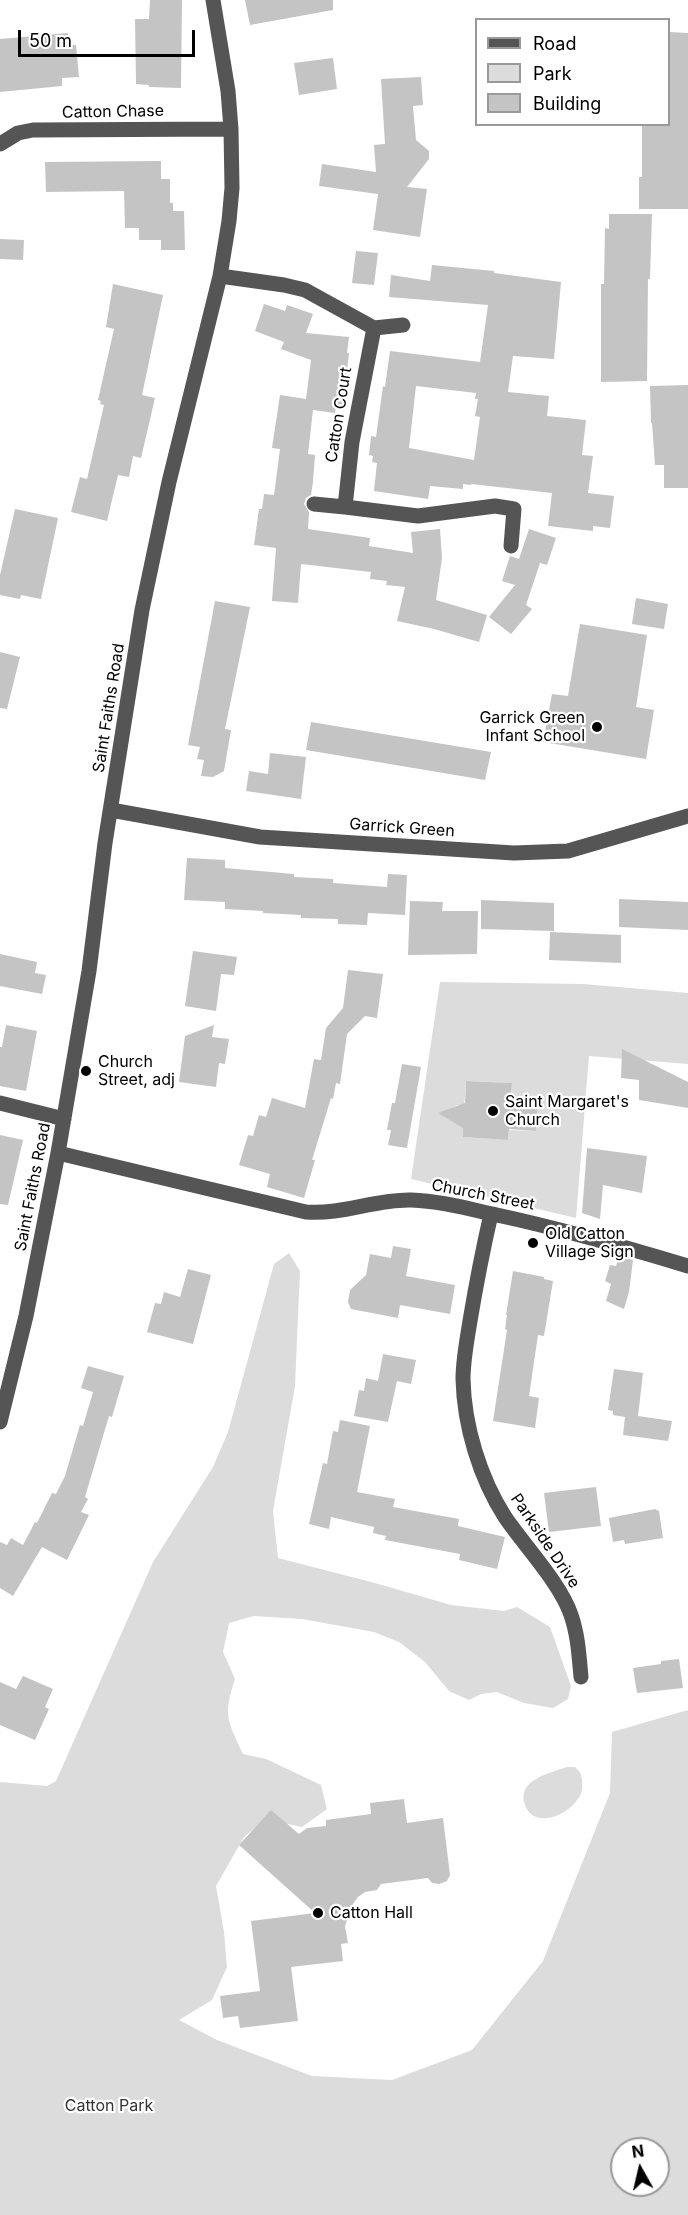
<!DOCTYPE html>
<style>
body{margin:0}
#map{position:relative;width:688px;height:2215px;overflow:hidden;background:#fff;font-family:Inter,sans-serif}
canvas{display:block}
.legend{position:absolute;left:475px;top:18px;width:195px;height:108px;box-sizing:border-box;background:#fff;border:2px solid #999;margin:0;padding:8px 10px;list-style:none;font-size:18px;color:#000}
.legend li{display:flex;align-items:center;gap:12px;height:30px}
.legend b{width:30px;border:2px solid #999}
.north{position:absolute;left:610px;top:2137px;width:60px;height:60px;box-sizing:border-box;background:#fff;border:2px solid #999;border-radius:50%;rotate:352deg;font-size:16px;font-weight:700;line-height:24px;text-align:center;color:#000}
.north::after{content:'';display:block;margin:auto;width:21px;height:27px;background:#000;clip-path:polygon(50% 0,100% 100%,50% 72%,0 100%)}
.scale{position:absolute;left:18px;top:30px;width:177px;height:27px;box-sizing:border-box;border:3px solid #000;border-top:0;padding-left:8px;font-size:18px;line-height:21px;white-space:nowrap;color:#000;-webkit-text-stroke:4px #fff;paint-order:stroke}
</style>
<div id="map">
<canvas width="688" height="2215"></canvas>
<ul class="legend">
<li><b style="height:8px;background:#555"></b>Road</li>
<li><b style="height:16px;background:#dcdcdc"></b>Park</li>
<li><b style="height:16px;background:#c4c4c4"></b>Building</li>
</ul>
<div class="north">N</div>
<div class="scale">50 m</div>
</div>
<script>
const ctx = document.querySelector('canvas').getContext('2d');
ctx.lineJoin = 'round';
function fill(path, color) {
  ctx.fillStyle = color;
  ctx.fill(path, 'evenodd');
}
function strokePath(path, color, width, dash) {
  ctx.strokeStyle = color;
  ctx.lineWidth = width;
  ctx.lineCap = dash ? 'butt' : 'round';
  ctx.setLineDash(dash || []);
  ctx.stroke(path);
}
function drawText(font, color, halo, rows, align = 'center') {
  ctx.font = font + ' Inter,sans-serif';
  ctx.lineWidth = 4.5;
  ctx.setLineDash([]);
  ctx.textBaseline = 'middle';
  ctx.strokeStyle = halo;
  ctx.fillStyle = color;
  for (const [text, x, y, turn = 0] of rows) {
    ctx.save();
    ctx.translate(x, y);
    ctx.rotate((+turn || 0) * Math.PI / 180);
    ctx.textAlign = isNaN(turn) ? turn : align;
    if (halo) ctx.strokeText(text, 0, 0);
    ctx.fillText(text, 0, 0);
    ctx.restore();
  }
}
const green = new Path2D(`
 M440,982L583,984L688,993V1064L589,1056L576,1218L411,1179ZM466,1081L512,1083L511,1095L537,1097L536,1131L509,1130L508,1140L463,1137V1122L449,1114L452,1108L458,1105L464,1108Z
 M289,1253L300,1271L295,1386L273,1511L278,1558L375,1583L451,1605L504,1611L517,1607L550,1627L571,1686L568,1699L553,1708L524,1703L497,1692L481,1694L469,1700L449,1691L425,1662L399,1642L374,1632L302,1619L254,1616L229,1623L223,1652L235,1679C223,1715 227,1720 243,1754L266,1759L321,1785L327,1809L302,1827L265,1819L244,1837L216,1886L224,1932L227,1967L212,2000L179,2020L217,2040L312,2076L392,2080L472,2050L543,1961L610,1793L612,1732L688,1710V2215H0V1782L47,1786L56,1781L153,1562L213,1467L228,1432L274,1264ZM622,2149H658V2185H622Z
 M567,1767H575L580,1772C582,1778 583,1784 582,1790C579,1805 557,1820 542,1818C534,1818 528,1813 525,1805C516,1780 550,1773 567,1767Z`);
const building = new Path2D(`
 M150,0H182L181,88L149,87V85L136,84L135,19H149Z
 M245,0H333V10L250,25Z
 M669,32L688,33V209H639V177H642V124H669Z
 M68,33L69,45H76L79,77L62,78V86L0,92V39Z
 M333,58L337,89L299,95L294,63Z
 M421,77L423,105L413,106L416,140L429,151V159L407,187L427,189L420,237L373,230L378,194L319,186L322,164L376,172L374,145L385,144L381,79Z
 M161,161V179H170V203H173V211H184L185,250H161V240H139V228H125L124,191L46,192L45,162Z
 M609,214H652L650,279H648L647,381L601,382V284H604L605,228L609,229Z
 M0,239L24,240L23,260L0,259Z
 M356,251L378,253L374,285L352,283Z
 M432,265L494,271V273L561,282L554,359L513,356L508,392L549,396L547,416L586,420L582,455L593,456L588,493L614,496L610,528L593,526V531L548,526L552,493L471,484V485L463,484V489L430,486L428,499L374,491L377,463L372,462L373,456L369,455L371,436L376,437L383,386L385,387L390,351L480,362L488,305L389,297L391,275L430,281ZM416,386L476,393L475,399H478L475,416L480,417L474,460L409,448Z
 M113,284L163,295L142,395L155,398L141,458L133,456L129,477L118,475L107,521L71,512L80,477L87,479L104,405L100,404L101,401L98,400L114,329L106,327Z
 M264,304L285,311L287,305L313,314L306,333L349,337L347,353H349L343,406L336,405L335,413L313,410L308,454L315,455L313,482L311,495L306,498L304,504L309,512L308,529L370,538L369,546L413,553L411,532L440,529L442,558L436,600L487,615L479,642L434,629L397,621L405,587L386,585L387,581L370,579L371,572L301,564L298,603L272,601L276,548L254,545L259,509H262L264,494L274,495L280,449L272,448L280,395L306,399L311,360L281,349L284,342L255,331Z
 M688,385V488H664V465H655L652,423H651L650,386Z
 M15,509L58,518L41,599L21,595L20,599L0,595V575Z
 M529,529L556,538L547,565L540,563L526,605L532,609L511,634L489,617L515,585L502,581L510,556L519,559Z
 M636,598L668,604L664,629L632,624Z
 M215,601L250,607L225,729L231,730L224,771L213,777L201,776L204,760L197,759L200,747L188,745Z
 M580,624L647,635L636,707L654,710L646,759L543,742L552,694L568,696Z
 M0,652L20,657L7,709L0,708Z
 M311,722L491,752L485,780L306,750Z
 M270,753L306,757L301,799L246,791L249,771L268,774Z
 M187,858L225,860V868L294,874V877L333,879V883L387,887L388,874L407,875L405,915L368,913L367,925L338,924V919L301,918V915L263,913V911L225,909V902L184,900Z
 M619,899L688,902V930L619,927Z
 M481,900L554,903V931L481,929Z
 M410,901L443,902L442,911H478L477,954L408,955Z
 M550,932L621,935V963L549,960Z
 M193,951L237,957L234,975L221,974L216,1011L185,1006Z
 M0,954L37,962L35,973L46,975L42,994L0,986Z
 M348,970L383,974L377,1018L365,1016L347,1034L340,1084L336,1083L333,1099L331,1098L312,1160H315L304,1198L267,1187L270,1174L239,1165L248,1135L253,1136L259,1115L266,1117L272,1098L305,1108L314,1059L321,1060L326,1028L343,1008Z
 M6,1025L37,1031L26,1091L0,1086V1047H2Z
 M214,1025L212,1037L229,1039L225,1064L219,1063L216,1087L179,1082L185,1036Z
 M622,1049L688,1082V1108L639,1100V1080L621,1078Z
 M402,1064L421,1067L407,1148L388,1145L391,1130H387L392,1103H395Z
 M466,1081L512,1083L511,1095L538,1097L536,1131L509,1129L508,1140L463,1137V1128L438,1113L465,1103Z
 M0,1135L23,1140L8,1205L0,1204Z
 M587,1148L647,1156L642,1193L603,1185L600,1219L582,1213Z
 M393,1246L411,1249L406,1276L455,1285L450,1314L400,1305L398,1318L351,1309L348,1302L350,1290L366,1275L370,1254L391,1258Z
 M619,1256L633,1260L629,1292L624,1309L606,1301L611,1284L605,1281L610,1265L616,1266Z
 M188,1269L211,1275L193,1344L147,1332L155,1303L161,1304L164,1292L180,1297Z
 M513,1271L544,1277V1279L553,1281L544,1336L538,1335L529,1396L539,1398L535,1428L493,1421L507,1330L505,1329L507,1315H506Z
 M383,1354L416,1360L411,1384L397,1381L388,1422L354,1416L359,1390L364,1391L366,1378L378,1381Z
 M88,1366L124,1376L112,1417L109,1416L85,1497L88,1499L81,1512L89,1515L67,1560L42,1547L13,1596L0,1588V1542L7,1545L11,1538L23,1545L35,1522L37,1523L52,1493L56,1494L65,1476L80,1425L83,1426L93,1392L81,1388Z
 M614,1369L643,1373L638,1416L672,1421L668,1441L623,1435L625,1417L613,1415V1411L608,1410Z
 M340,1420L370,1426L357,1492L395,1499L393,1507L459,1519L458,1526L505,1537L497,1569L459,1560L460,1554L385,1540L386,1536L373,1533L374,1527L331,1517L329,1529L309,1524L323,1463L327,1464L333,1431L338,1432Z
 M596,1487L601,1526L549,1532L544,1493Z
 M655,1509L659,1511L663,1538L625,1544L624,1540L613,1542L609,1518Z
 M679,1659L683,1688L637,1693L633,1668L661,1664V1661Z
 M23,1676L53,1689L45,1707L49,1709L35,1740L0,1725V1682L16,1689Z
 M404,1799L407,1823L443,1818L450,1875L447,1881L439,1884L432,1883L428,1878L381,1884L377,1890L365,1892L358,1897L353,1904L345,1926L348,1943L341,1944L343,1961L291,1967L298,2021L240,2028L238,2016L223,2018L220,1996L260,1991L251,1921L315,1913L239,1845L271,1810L299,1834L307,1828L326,1826V1820L371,1814L370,1803Z`);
const minor = new Path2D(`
 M0,144L18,133L33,130L231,129
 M220,276L284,285L305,290L374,328L403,325
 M314,504L345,507L352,442L374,328
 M345,507L418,516L495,506L514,509L511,546
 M111,810L260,837L514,853L568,851L688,816
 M0,1103L64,1119
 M58,1153L306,1212C342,1215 376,1199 411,1200C440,1201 469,1209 497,1215C562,1229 625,1247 688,1266
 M491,1214C483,1249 476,1285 470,1321C467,1340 463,1360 463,1379C464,1426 480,1478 505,1517C524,1545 561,1584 571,1615C578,1635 579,1656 581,1677
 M0,1422L26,1316L58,1153L89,971L105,843L142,610L169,482L220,276L229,221L232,188L231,129L228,91L213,0`);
const markers = [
 [597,727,6,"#000"],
 [86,1071,6,"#000"],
 [493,1111,6,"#000"],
 [533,1243,6,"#000"],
 [318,1913,6,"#000"]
];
const streetNames = [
 ["Catton Chase",113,112,-1],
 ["Catton Court",339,415,-81],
 ["Saint Faiths Road",109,708,-81],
 ["Garrick Green",402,828,4],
 ["Saint Faiths Road",33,1187,-79],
 ["Church Street",483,1195,11],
 ["Parkside Drive",545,1541,56]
];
const poiNames = [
 ["Garrick Green",585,718,"right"],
 ["Infant School",585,736,"right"],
 ["Church",98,1062],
 ["Street, adj",98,1080],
 ["Saint Margaret's",505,1102],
 ["Church",505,1120],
 ["Old Catton",545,1234],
 ["Village Sign",545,1252],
 ["Catton Hall",330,1913]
];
const parkNames = [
 ["Catton Park",109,2106]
];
fill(green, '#dcdcdc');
fill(building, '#c4c4c4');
strokePath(minor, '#555', 15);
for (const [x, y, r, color] of markers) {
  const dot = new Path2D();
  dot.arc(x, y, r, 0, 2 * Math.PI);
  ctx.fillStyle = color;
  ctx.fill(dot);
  strokePath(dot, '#fff', 2);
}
drawText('16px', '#000', '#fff', streetNames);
drawText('16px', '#000', '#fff', poiNames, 'left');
drawText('16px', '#333', '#fff', parkNames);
</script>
